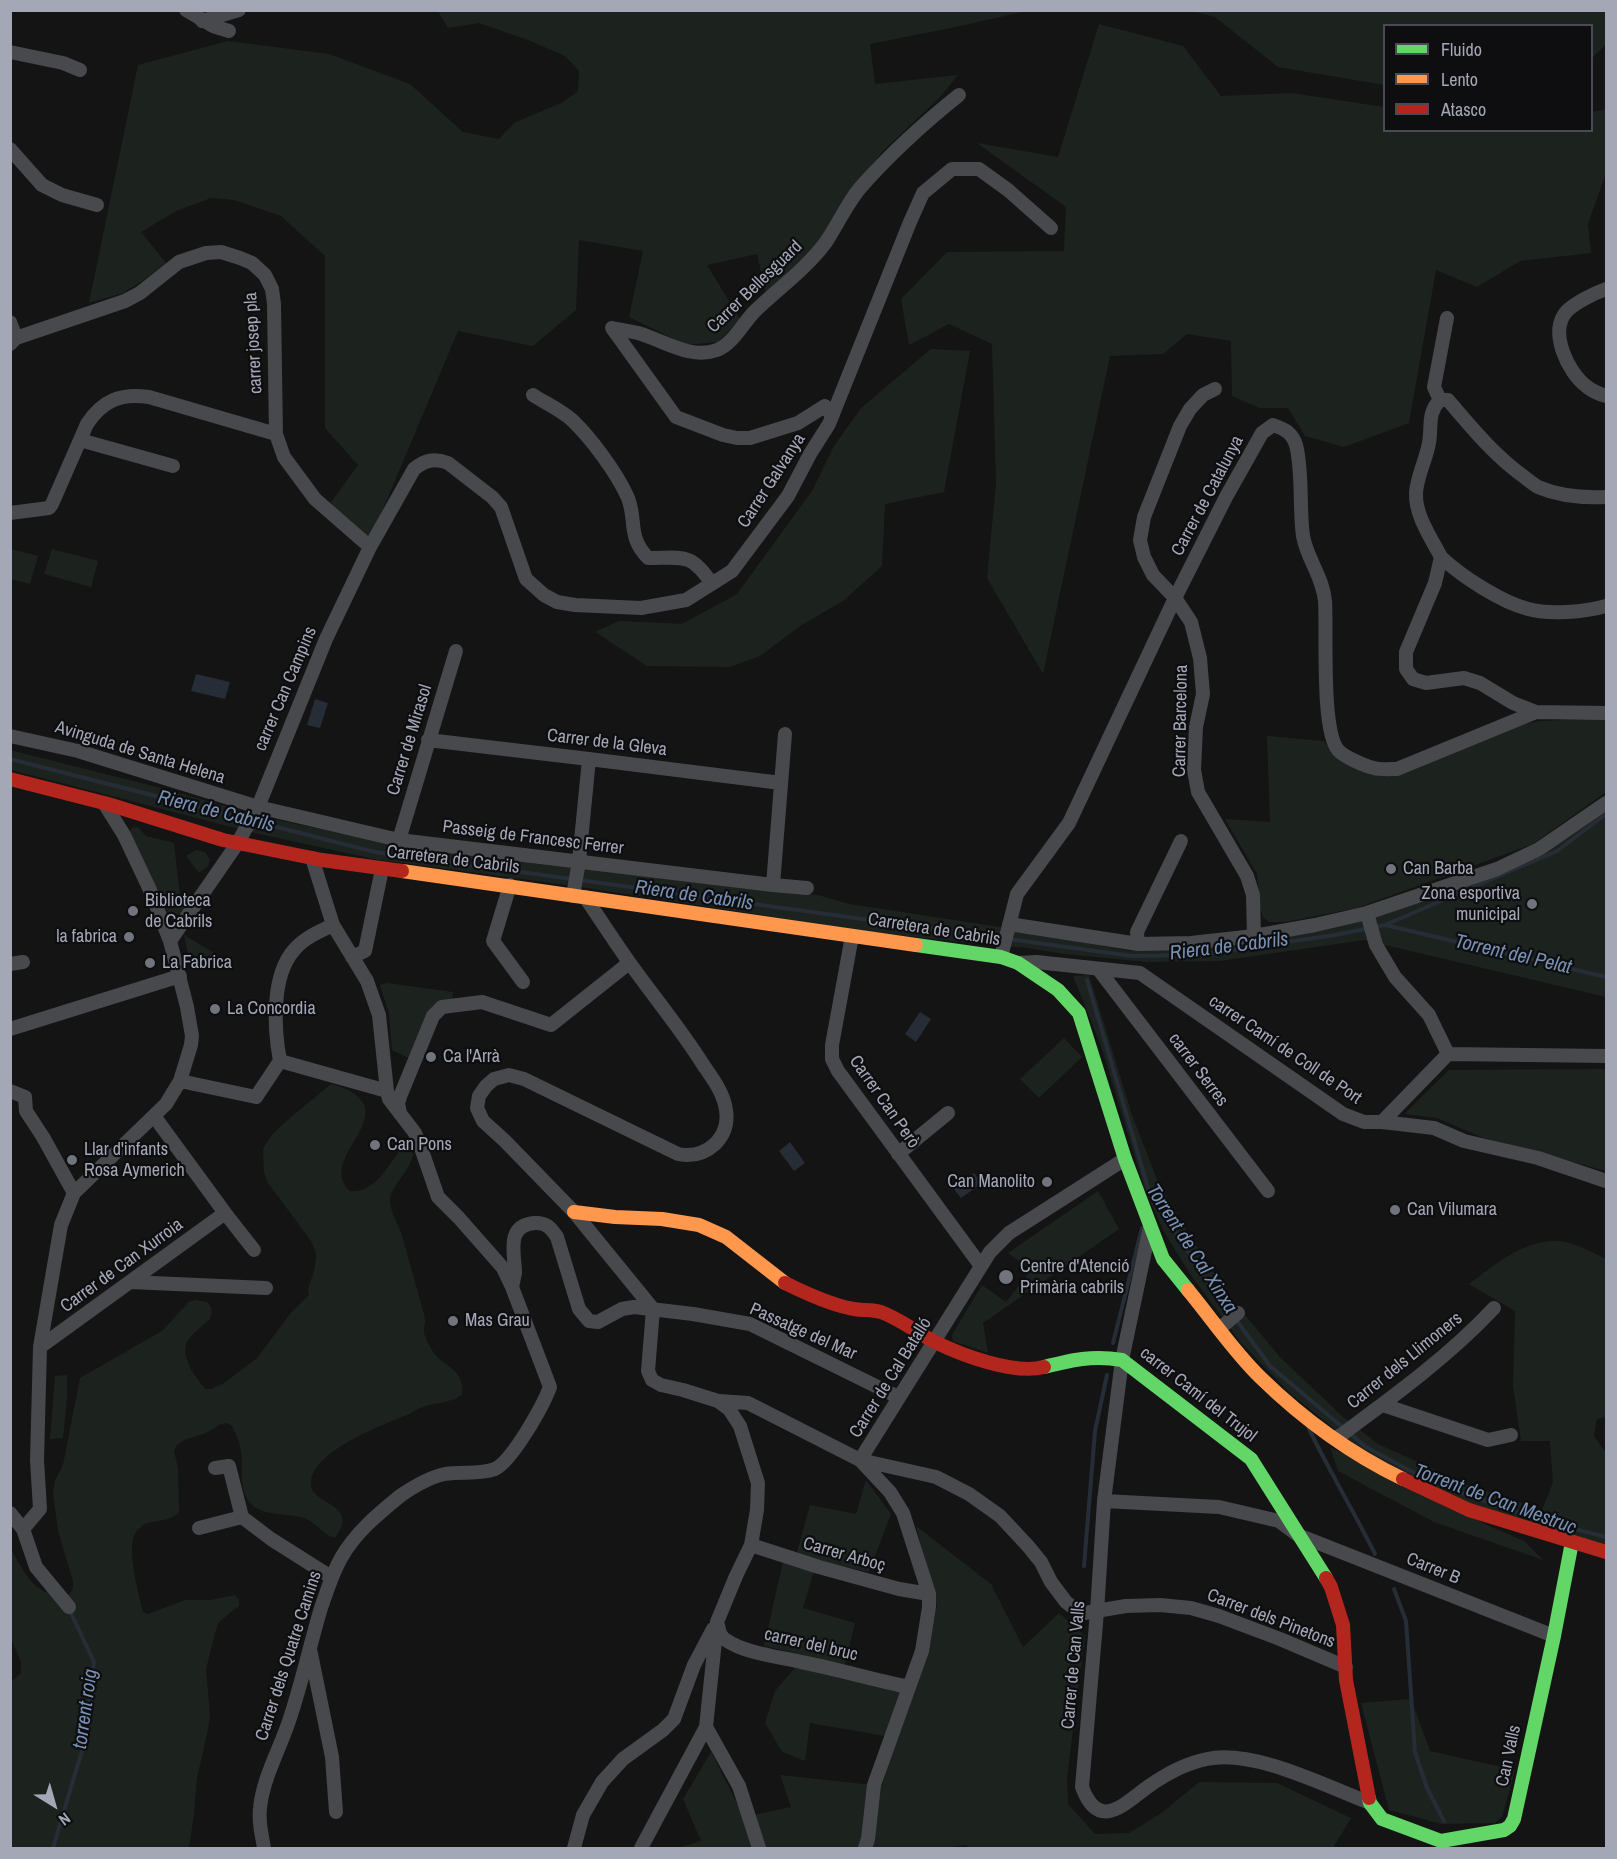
<!DOCTYPE html>
<meta charset="utf-8">
<style>
body{margin:0}
#map{position:relative;width:1617px;height:1859px;overflow:hidden;background:#141414;font-family:"Archivo Narrow",sans-serif}
canvas{display:block}
.frame{position:absolute;inset:0;border:12px solid #a3a7b6;pointer-events:none}
.legend{position:absolute;left:1383px;top:24px;width:210px;height:108px;box-sizing:border-box;background:#0e0e10;border:2px solid #4a4b52;margin:0;padding:8px 10px;list-style:none;font-size:18px;color:#a3a7b6}
.legend li{display:flex;align-items:center;gap:12px;height:30px}
.legend b{width:30px;border:2px solid #4a4b52}
.north{position:absolute;left:24px;top:1775px;width:60px;height:60px;-webkit-text-stroke:4px #0e0e10;paint-order:stroke;rotate:143deg;font-size:16px;font-weight:700;line-height:24px;text-align:center;color:#a3a7b6}
.north::after{content:'';display:block;margin:auto;width:21px;height:27px;background:#a3a7b6;clip-path:polygon(50% 0,100% 100%,50% 72%,0 100%)}
</style>
<div id="map">
<canvas width="1617" height="1859"></canvas>
<div class="frame"></div>
<ul class="legend">
<li><b style="height:8px;background:#63d668"></b>Fluido</li>
<li><b style="height:8px;background:#ff974d"></b>Lento</li>
<li><b style="height:8px;background:#b3261e"></b>Atasco</li>
</ul>
<div class="north">N</div>
</div>
<script>
const ctx = document.querySelector('canvas').getContext('2d');
ctx.lineJoin = 'round';
function fill(path, color) {
  ctx.fillStyle = color;
  ctx.fill(path, 'evenodd');
}
function strokePath(path, color, width, dash) {
  ctx.strokeStyle = color;
  ctx.lineWidth = width;
  ctx.lineCap = dash ? 'butt' : 'round';
  ctx.setLineDash(dash || []);
  ctx.stroke(path);
}
function drawText(font, color, halo, rows, align = 'center') {
  ctx.font = font + ' "Archivo Narrow",sans-serif';
  ctx.lineWidth = 4.5;
  ctx.setLineDash([]);
  ctx.textBaseline = 'middle';
  ctx.strokeStyle = halo;
  ctx.fillStyle = color;
  for (const [text, x, y, turn = 0] of rows) {
    ctx.save();
    ctx.translate(x, y);
    ctx.rotate((+turn || 0) * Math.PI / 180);
    ctx.textAlign = isNaN(turn) ? turn : align;
    if (halo) ctx.strokeText(text, 0, 0);
    ctx.fillText(text, 0, 0);
    ctx.restore();
  }
}
const green = new Path2D(`
 M438,11H1027L951,28L870,44L875,84L958,75L940,97L884,150L839,205L821,239L803,262L766,294L757,254L707,265L740,319L718,342L686,345L629,317L643,251L579,240L576,310L533,346L458,331L370,540L329,505L358,465L325,428V256L281,216L234,200L211,198L176,211L141,232L166,263L144,280L123,293L89,303L138,65L228,41L329,54L410,84L463,132L499,139L514,123L563,102L578,91L579,71L565,56L528,40L479,23L448,28Z
 M1191,11H1606V44L1592,58V26H1384V85L1278,67L1215,17Z
 M1099,24L1183,46L1221,96L1292,93L1384,107V130H1592V112L1606,109V173L1588,224L1591,253L1520,261L1477,287L1436,270L1409,423L1344,447L1305,436L1288,408H1260L1232,396L1231,341L1187,334L1163,354L1110,356L1043,674L987,578L996,484L992,344L949,324L909,345L901,299L947,252L1064,251L1066,207L977,143L1058,157Z
 M931,349L970,351L944,492L885,504L882,566L843,601L800,626L760,656L730,667L647,666L595,632L619,621L682,624L737,594L812,491L834,446L861,408Z
 M11,549L38,556L30,584L11,579Z
 M52,549L98,561L91,587L44,574Z
 M1606,718V792L1533,844L1357,908L1285,922H1269L1263,917L1260,908L1257,874L1225,819L1270,822L1267,736L1324,741L1333,754L1348,765L1375,774L1406,773L1515,726L1539,721Z
 M10,750L157,787L268,818L400,846L818,895L849,904L1000,927L1130,951L1173,948L1286,933L1528,859L1569,837L1606,809V997L1364,940L1220,961L1147,962L1064,954L1020,947L995,946L864,931L580,887L374,859L255,833L11,770Z
 M138,827L146,836L174,843L180,897L190,904C183,913 179,917 168,913L130,836L131,828Z
 M196,850L205,852L210,860L208,866L199,873L186,856Z
 M184,935L218,955L213,961L190,964Z
 M1089,975L1132,1115L1158,1182L1196,1246L1235,1303L1280,1357L1342,1416L1378,1444L1469,1485L1542,1510L1553,1482L1550,1441H1521L1513,1386L1515,1311L1469,1284C1494,1265 1524,1239 1559,1241C1570,1241 1596,1254 1606,1259V1417L1597,1419L1594,1436L1606,1453V1545L1477,1507L1364,1452L1292,1395L1241,1343L1190,1274L1164,1232L1145,1190L1101,1046L1073,976Z
 M387,983L453,992L452,1002L438,1004L411,1059L392,1050L389,1014L380,985Z
 M1064,1038L1082,1057L1039,1098L1020,1079Z
 M1606,1069V1171L1481,1137L1437,1118L1404,1114L1449,1070Z
 M331,1084C340,1086 350,1090 357,1096C389,1123 318,1161 350,1191C376,1194 388,1164 402,1148L409,1149L413,1154C411,1172 388,1187 390,1203C392,1217 401,1228 404,1242C409,1263 416,1283 421,1304C423,1310 425,1316 425,1322C425,1325 423,1328 424,1331C424,1336 428,1343 431,1348C439,1367 465,1365 462,1395C451,1403 436,1402 423,1407C417,1409 412,1413 407,1415C382,1425 309,1452 311,1485C313,1506 361,1503 335,1538C323,1535 316,1522 304,1518C290,1514 274,1515 263,1511C239,1503 242,1480 242,1460C241,1447 238,1436 231,1425L226,1423L221,1424L206,1433L184,1440L176,1446L174,1451L178,1468L179,1512C171,1522 157,1519 145,1524C140,1527 135,1532 133,1538C129,1558 138,1592 143,1612L148,1614L185,1600H211L235,1595L239,1600V1606L220,1621L217,1626L206,1669L210,1716L208,1729L197,1778L194,1814L189,1848H11V1682L21,1673V1662L11,1639L10,1547C20,1564 30,1589 51,1594C57,1595 64,1594 70,1594L73,1588V1581L58,1531L53,1492L55,1481L63,1465L80,1378L162,1331L189,1302L196,1300L207,1302L211,1307L212,1313L210,1319L194,1333L186,1343L185,1354L191,1370L205,1389H211L224,1383L257,1358L290,1314L309,1295L308,1289L314,1271L316,1258V1253L311,1241L268,1183L264,1172L263,1149L271,1136L284,1123Z
 M1098,1191L1119,1229L983,1323L988,1353L953,1341L952,1335L982,1285L1006,1302L1031,1270L1008,1253Z
 M67,1375V1398L63,1438L50,1439L55,1376Z
 M1330,1447L1489,1526L1524,1541L1543,1560L1434,1522L1338,1471Z
 M866,1480L891,1514L869,1572L817,1561L803,1608L855,1623L842,1677L914,1691L937,1606L916,1526L991,1584L1023,1647L1059,1613L1085,1636L1067,1777L1068,1804L1095,1834L1129,1833L1163,1812L1199,1782L1277,1783L1351,1818L1333,1848H968L966,1845L942,1848H678L701,1841L683,1799L711,1752L744,1817L791,1807L780,1775L882,1786L896,1738L810,1723L805,1761L782,1752L765,1723L775,1691L794,1669L796,1653L764,1646L783,1561L794,1563L810,1505L856,1514Z
 M1411,1699L1430,1751L1515,1770L1502,1817L1495,1823L1441,1824L1389,1810L1361,1703Z`);
const water = new Path2D(`
 M196,674L230,682L225,699L191,691Z
 M315,699L328,703L320,728L307,725Z
 M920,1012L931,1019L916,1042L905,1034Z
 M790,1142L805,1163L794,1171L779,1151Z
 M974,1173L982,1183L961,1198L953,1188Z`);
const stream = new Path2D(`
 M10,759L246,819
 M253,821L375,852L1132,956L1198,955L1335,935L1385,925L1557,851L1606,814
 M1385,925L1606,977
 M1087,980L1149,1191L1209,1283L1270,1366L1366,1447L1431,1482L1543,1521L1606,1537
 M1113,1343L1142,1228
 M1309,1429C1330,1472 1354,1512 1375,1554
 M1084,1566L1095,1431L1107,1375
 M1394,1589L1406,1621L1415,1752L1427,1788L1444,1821
 M53,1848L84,1744L94,1662L70,1611`);
const street = new Path2D(`
 M186,10L213,26L229,31
 M202,21L239,10
 M10,52L63,63L80,70
 M10,149L42,185L62,195L97,205
 M1606,289C1595,293 1574,303 1566,312C1549,333 1568,372 1586,386C1592,391 1599,394 1606,396
 M1447,318L1434,387L1440,400C1427,413 1432,426 1429,443C1426,460 1417,476 1416,493C1415,515 1431,538 1441,557L1435,583L1406,652V669L1413,679L1426,683L1464,678L1480,683L1513,703L1536,712L1606,713
 M10,322L16,338
 M10,344L16,338L125,301L140,293L179,262L206,253L221,252L240,258L252,263L265,275L272,289L274,304L276,434L284,457L315,499L370,547
 M1215,389L1203,395L1190,409L1180,426L1144,517L1140,540L1144,557L1153,575L1175,598L1191,622L1200,658L1203,694L1196,727L1194,770L1198,792L1247,876L1253,895L1254,936
 M533,395C545,403 561,410 572,420C591,438 617,473 628,498C637,521 627,536 648,558C683,558 691,552 712,584
 M1440,400H1448C1471,427 1494,455 1523,476C1528,480 1533,484 1538,487C1559,496 1584,498 1606,497
 M832,416L825,406L798,423L750,438H737L723,435L676,417L612,328C621,330 630,331 638,333C663,340 690,360 717,350C733,344 743,323 755,311C779,288 806,269 826,242C838,224 846,205 860,188C890,154 924,123 959,95
 M80,440L173,466
 M10,513L49,508L52,504L87,424C103,400 121,393 149,397L276,434
 M1441,557C1461,576 1501,602 1528,609C1550,615 1585,612 1606,606
 M10,736L78,751L258,807L399,840L773,885L807,888
 M428,740L589,759L781,783
 M399,840L456,651
 M510,885L493,941L523,982
 M773,885L785,734
 M573,896L579,861L589,759
 M585,897C600,919 614,941 629,962C654,997 681,1029 704,1066C713,1079 724,1094 726,1110C728,1123 724,1135 715,1144C704,1154 692,1157 678,1154L524,1079L509,1075L494,1079L486,1086L479,1096L477,1108L483,1121L505,1141L574,1212L653,1309L648,1371L652,1380L661,1385L683,1390L718,1401L729,1409L740,1426L758,1483L757,1510L751,1545L736,1576L717,1622L706,1727L641,1848
 M1367,913L1376,945L1395,977L1429,1015L1448,1054L1382,1122
 M1009,924L1138,944L1191,943L1254,936L1315,925L1367,913L1497,869L1539,849L1606,803
 M852,936L832,1045V1059L838,1071L981,1266
 M170,941L237,844L258,807L326,639L370,547L414,469C425,460 434,458 448,463L492,497L501,507L526,579L544,595L557,602L575,605L641,608L686,600L732,571L788,496L810,454L829,424L910,222L923,193L952,169H979L1008,190L1051,228
 M1138,944L1137,932L1181,841
 M352,957L365,951L382,869
 M1001,957L1017,894L1069,823L1175,598L1226,497L1262,433L1273,425C1284,429 1292,432 1296,445C1303,471 1299,508 1303,536C1307,559 1323,577 1325,601C1327,631 1321,730 1338,750C1344,757 1365,766 1374,768C1381,770 1390,769 1397,769L1536,712
 M1018,963L1036,962L1140,973L1343,1114L1364,1122H1382L1434,1128L1464,1141L1538,1158L1606,1181
 M10,964L23,962
 M1099,970L1268,1191
 M10,1029L180,976
 M1448,1054L1606,1056
 M280,1061C274,1029 271,976 294,950C304,938 320,931 333,925
 M180,1081L256,1097L280,1061L387,1091
 M10,1091L25,1097L26,1111L43,1137L74,1193
 M400,1113L398,1103L401,1094L433,1016L442,1007L482,1002L551,1025L629,963
 M154,1116L225,1213L254,1250
 M898,1154L948,1113
 M1150,1227L1122,1360L1104,1501L1097,1612L1082,1787C1099,1833 1125,1803 1149,1786C1166,1774 1187,1763 1207,1759C1254,1749 1325,1786 1370,1803
 M130,1282L266,1288
 M512,1287C513,1283 514,1278 515,1273C515,1254 505,1226 534,1223C546,1222 551,1228 557,1237L579,1309L589,1321L598,1322L622,1309L634,1307L693,1314L750,1324L898,1397
 M1219,1329L1238,1313
 M40,1347L225,1213
 M719,1401L748,1403L860,1460L936,1477L969,1494L1000,1516L1028,1546L1041,1562L1051,1582L1066,1602L1075,1609L1084,1613L1126,1606L1160,1605L1191,1608L1219,1616L1280,1639L1346,1667
 M1383,1405L1488,1440L1511,1435
 M1334,1438L1341,1435C1394,1396 1449,1356 1494,1308
 M215,1468L229,1466L242,1517L271,1539L331,1577
 M1104,1501L1219,1507L1279,1521L1298,1535L1554,1636
 M10,1513L23,1529L36,1567L69,1607
 M199,1528L242,1517
 M23,1529L40,1509L37,1460L40,1347L61,1225L74,1193L166,1104L180,1081L191,1045L192,1036L187,1007L170,941L150,890L124,835L104,803
 M751,1545L819,1567L899,1589L929,1594
 M718,1625C719,1631 720,1636 726,1640C744,1653 780,1657 801,1662C838,1669 873,1680 909,1687
 M310,1649L332,1757L336,1812
 M706,1727L739,1786L759,1848
 M264,1848C262,1835 258,1822 260,1808C263,1777 281,1747 290,1718C302,1682 310,1645 321,1608C327,1591 332,1574 341,1558C355,1533 378,1514 400,1496C413,1487 430,1477 445,1474C461,1471 480,1475 495,1469C512,1461 543,1406 550,1387L512,1287L503,1268L459,1218L438,1197L419,1142L415,1133L389,1099L387,1091L379,1015L367,981L333,925L312,858
 M574,1848L583,1815L602,1782L623,1759L663,1730L674,1719L694,1665L713,1629
 M865,1848L868,1839L874,1785L922,1651L929,1607V1594L903,1513L890,1492L860,1460L990,1252L1009,1233L1125,1159`);
const fast = new Path2D(`
 M916,945L1001,957L1018,963L1058,990L1079,1013L1125,1159L1163,1259L1188,1290
 M1044,1367C1072,1360 1092,1355 1122,1360L1251,1459L1326,1578
 M1369,1798L1370,1803L1382,1819L1441,1841L1504,1830L1510,1826L1514,1819L1554,1636L1572,1542`);
const slow = new Path2D(`
 M402,871L916,945
 M574,1212L615,1217L662,1219L699,1225L726,1237L785,1283
 M1188,1290C1212,1319 1234,1352 1261,1378C1302,1418 1351,1454 1403,1479`);
const jam = new Path2D(`
 M10,779L108,804L223,840L322,860L402,871
 M785,1283C805,1293 826,1303 849,1308C859,1311 871,1309 881,1312C900,1319 916,1332 933,1341C961,1355 1014,1375 1044,1367
 M1403,1479L1469,1510L1606,1552
 M1326,1578L1331,1587L1343,1625L1346,1680L1369,1798`);
const markers = [
 [1391,869,6,"#71747d"],
 [1532,904,6,"#71747d"],
 [133,911,6,"#71747d"],
 [129,937,6,"#71747d"],
 [150,963,6,"#71747d"],
 [215,1009,6,"#71747d"],
 [431,1057,6,"#71747d"],
 [375,1145,6,"#71747d"],
 [72,1160,6,"#71747d"],
 [1047,1182,6,"#71747d"],
 [1395,1210,6,"#71747d"],
 [1006,1277,8,"#71747d"],
 [453,1321,6,"#71747d"]
];
const streetNames = [
 ["Carrer Bellesguard",755,287,-44],
 ["carrer josep pla",254,343,-93],
 ["Carrer Galvanya",772,481,-57],
 ["Carrer de Catalunya",1208,496,-62],
 ["carrer Can Campins",286,689,-67],
 ["Carrer Barcelona",1181,721,-89],
 ["Carrer de Mirasol",410,740,-73],
 ["Carrer de la Gleva",607,743,7],
 ["Avinguda de Santa Helena",140,753,17],
 ["Passeig de Francesc Ferrer",533,838,7],
 ["Carretera de Cabrils",453,860,7],
 ["Carretera de Cabrils",934,930,9],
 ["carrer Camí de Coll de Port",1285,1050,34],
 ["carrer Serres",1198,1070,53],
 ["Carrer Can Però",884,1102,55],
 ["Carrer de Can Xurroia",122,1266,-36],
 ["Passatge del Mar",803,1332,24],
 ["Carrer dels Llimoners",1405,1361,-39],
 ["Carrer de Cal Batalló",891,1378,-58],
 ["carrer Camí del Trujol",1198,1395,38],
 ["Carrer Arboç",844,1555,16],
 ["Carrer B",1433,1569,22],
 ["Carrer dels Pinetons",1271,1619,21],
 ["carrer del bruc",811,1645,13],
 ["Carrer dels Quatre Camins",289,1656,-72],
 ["Carrer de Can Valls",1074,1665,-85],
 ["Can Valls",1509,1756,-78]
];
const poiNames = [
 ["Can Barba",1403,869],
 ["Zona esportiva",1520,894,"right"],
 ["municipal",1520,915,"right"],
 ["Biblioteca",145,901],
 ["de Cabrils",145,922],
 ["la fabrica",117,937,"right"],
 ["La Fabrica",162,963],
 ["La Concordia",227,1009],
 ["Ca l'Arrà",443,1057],
 ["Can Pons",387,1145],
 ["Llar d'infants",84,1150],
 ["Rosa Aymerich",84,1171],
 ["Can Manolito",1035,1182,"right"],
 ["Can Vilumara",1407,1210],
 ["Centre d'Atenció",1020,1267],
 ["Primària cabrils",1020,1288],
 ["Mas Grau",465,1321]
];
const waterNames = [
 ["Riera de Cabrils",216,812,14],
 ["Riera de Cabrils",694,896,8],
 ["Riera de Cabrils",1229,947,-7],
 ["Torrent del Pelat",1513,955,13],
 ["Torrent de Cal Xinxa",1191,1249,57],
 ["Torrent de Can Mestruc",1495,1500,20],
 ["torrent roig",86,1709,-82]
];
fill(green, '#1c231e');
fill(water, '#262d36');
strokePath(stream, '#262d36', 4);
strokePath(street, '#48494d', 14);
strokePath(fast, '#63d668', 14);
strokePath(slow, '#ff974d', 14);
strokePath(jam, '#b3261e', 14);
for (const [x, y, r, color] of markers) {
  const dot = new Path2D();
  dot.arc(x, y, r, 0, 2 * Math.PI);
  ctx.fillStyle = color;
  ctx.fill(dot);
  strokePath(dot, '#0e0e10', 2);
}
drawText('18px', '#a3a7b6', '#0e0e10', streetNames);
drawText('18px', '#a3a7b6', '#0e0e10', poiNames, 'left');
drawText('italic 20px', '#7790b4', '#0e0e10', waterNames);
</script>
